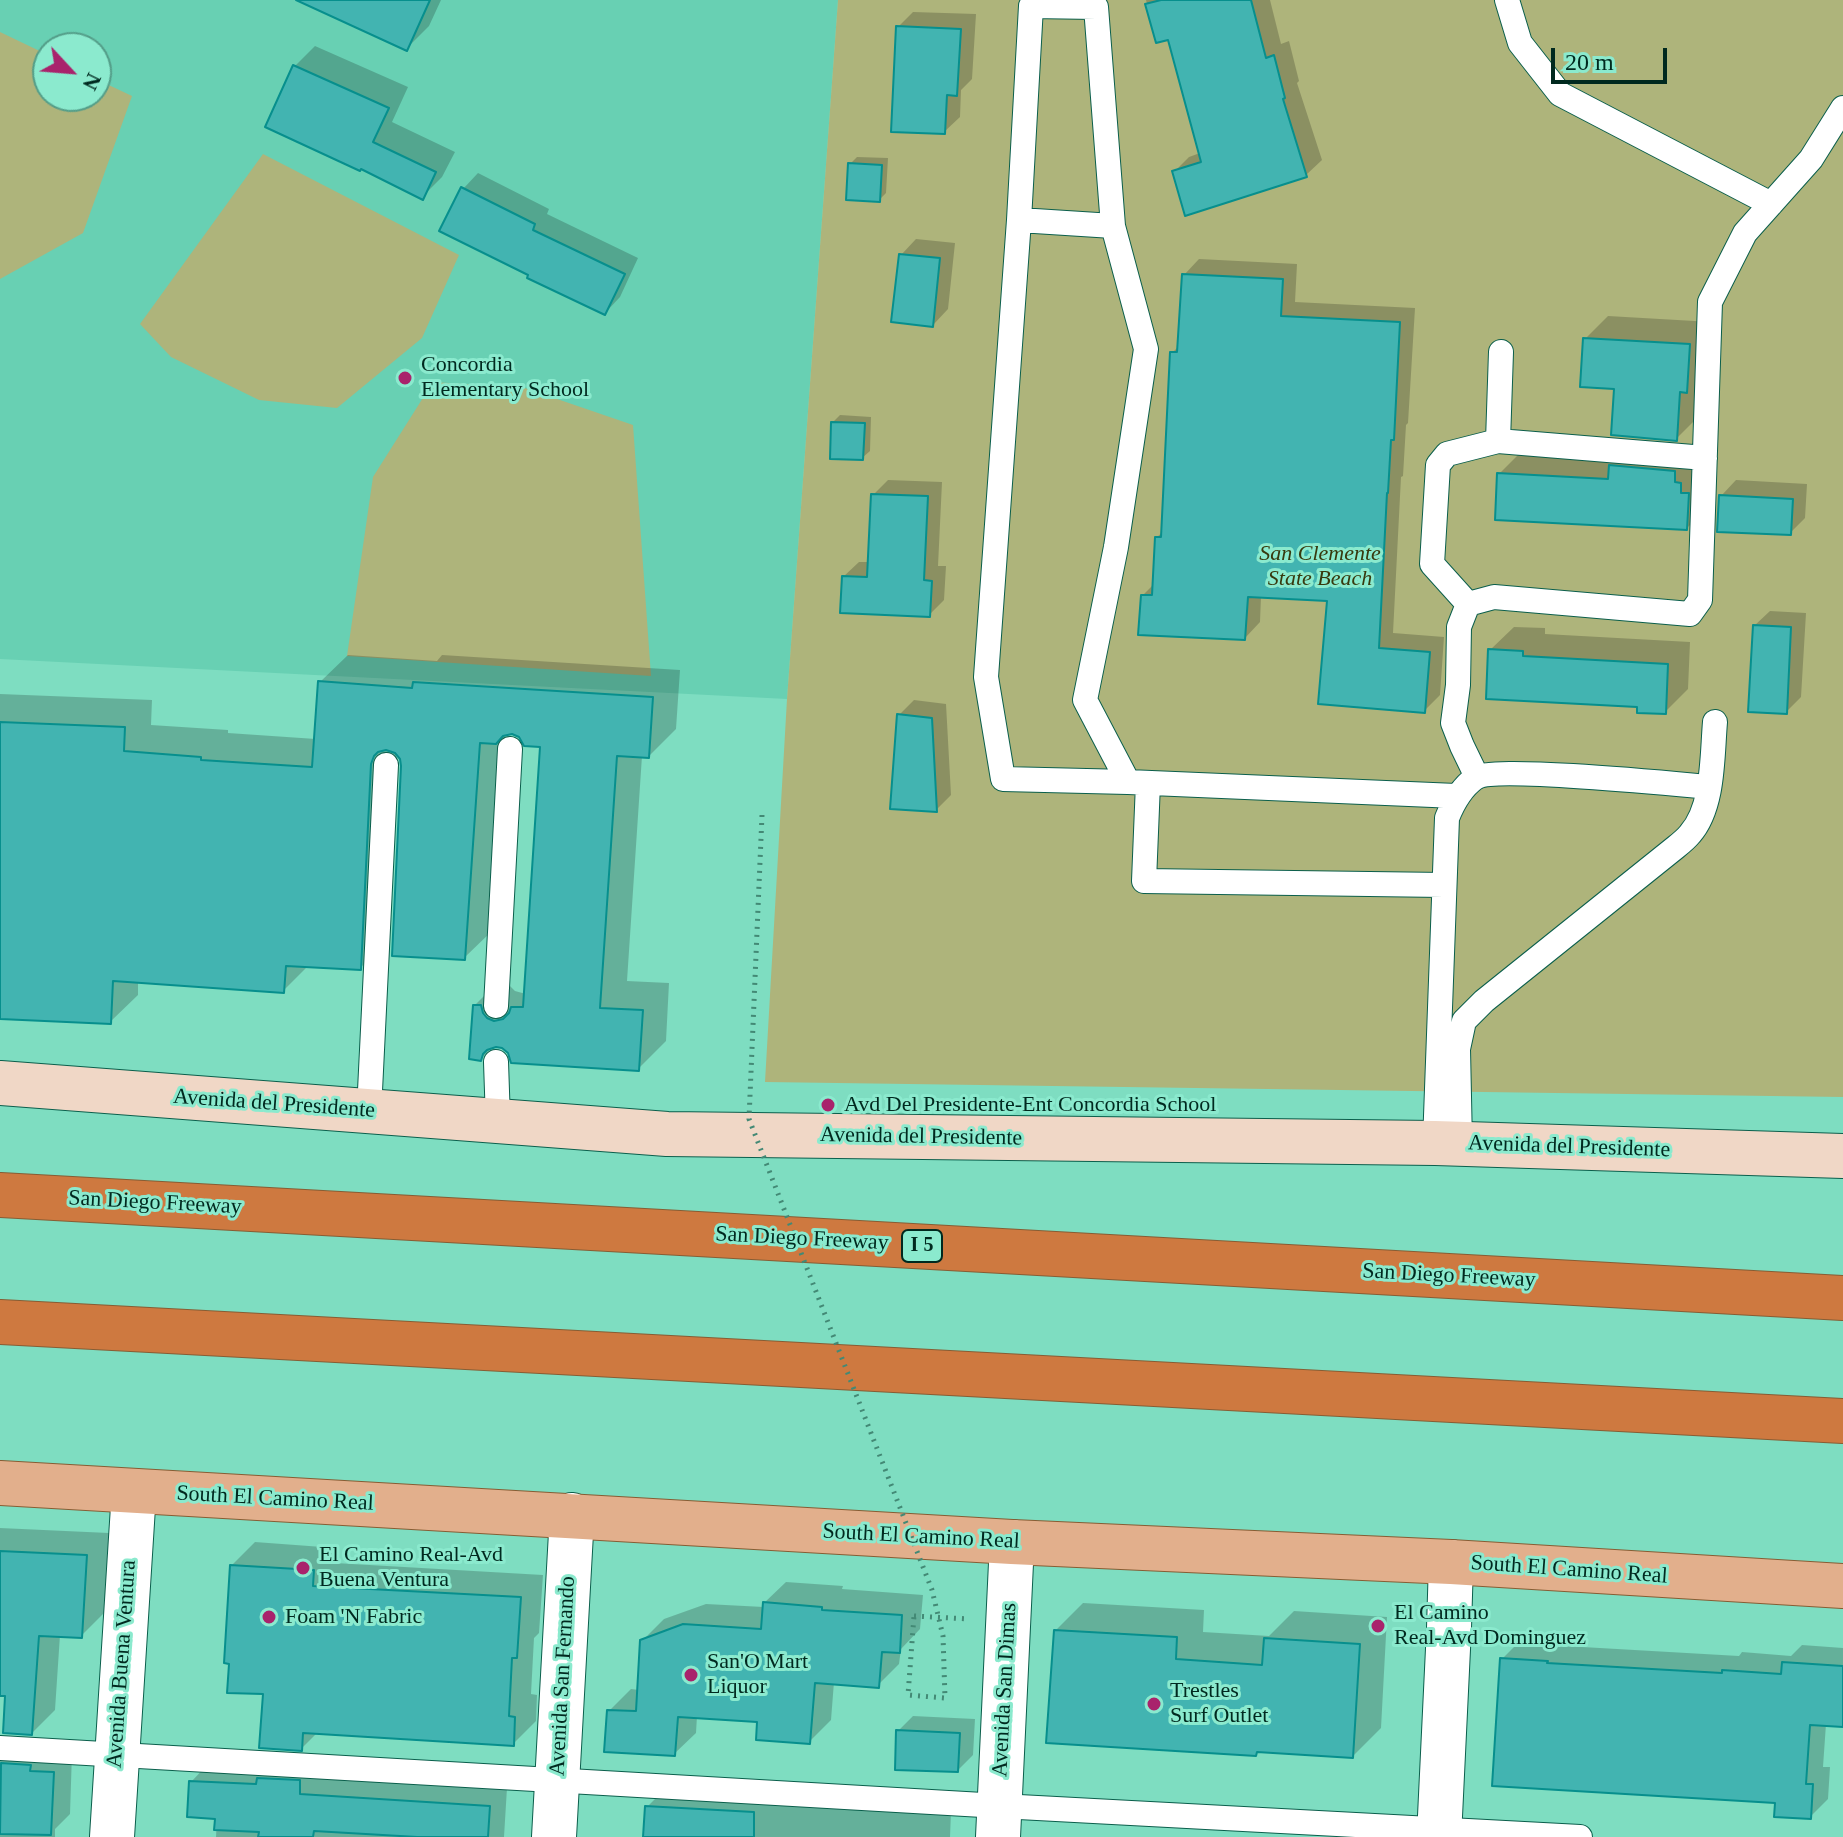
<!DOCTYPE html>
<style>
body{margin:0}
#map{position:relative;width:1843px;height:1837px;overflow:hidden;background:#7eddc1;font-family:Georgia,serif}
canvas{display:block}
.north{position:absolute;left:32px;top:32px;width:80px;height:80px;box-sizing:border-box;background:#8beace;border:2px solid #539d88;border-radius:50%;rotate:116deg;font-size:22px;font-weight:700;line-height:32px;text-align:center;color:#00291f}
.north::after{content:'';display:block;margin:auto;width:28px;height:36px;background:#a9236c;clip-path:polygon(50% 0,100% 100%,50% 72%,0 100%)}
.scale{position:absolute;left:1551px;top:48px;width:116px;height:36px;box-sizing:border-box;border:4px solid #00291f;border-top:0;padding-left:10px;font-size:24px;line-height:28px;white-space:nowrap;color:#00291f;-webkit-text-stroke:6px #8beace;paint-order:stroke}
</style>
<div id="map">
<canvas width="1843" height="1837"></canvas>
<div class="north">N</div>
<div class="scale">20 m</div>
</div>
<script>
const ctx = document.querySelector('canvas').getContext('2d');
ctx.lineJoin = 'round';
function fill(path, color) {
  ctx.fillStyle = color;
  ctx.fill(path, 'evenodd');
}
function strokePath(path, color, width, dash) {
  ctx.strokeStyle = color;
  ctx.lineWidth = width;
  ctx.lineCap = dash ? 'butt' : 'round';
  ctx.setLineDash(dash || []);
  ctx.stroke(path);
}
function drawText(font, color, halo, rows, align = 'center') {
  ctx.font = font + ' Georgia,serif';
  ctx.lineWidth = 6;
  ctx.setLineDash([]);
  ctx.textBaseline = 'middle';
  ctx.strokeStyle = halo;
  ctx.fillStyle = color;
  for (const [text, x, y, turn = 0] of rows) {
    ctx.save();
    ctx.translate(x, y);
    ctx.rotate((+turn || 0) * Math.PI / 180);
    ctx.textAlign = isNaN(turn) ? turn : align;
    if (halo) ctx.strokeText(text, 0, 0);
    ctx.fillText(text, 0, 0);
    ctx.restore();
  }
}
const built = new Path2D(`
 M0,0H838L787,699L0,659ZM48,48H96V96H48Z`);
const green = new Path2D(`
 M838,0H1843V1097L765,1082L787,699Z
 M0,32L48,55V96H96V79L132,96L83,233L0,279Z
 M263,154L459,255L422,338L337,408L259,400L171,357L140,324Z
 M433,382L525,388L633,425L651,676L347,656L373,477Z`);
const shadow = new Path2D(`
 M313,0H441L429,26L406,49Z
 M1146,0H1270L1281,44L1289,41L1299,81L1297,83L1322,160L1306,175L1186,213L1174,172L1189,157L1200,153L1169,37L1157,40Z
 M913,12L976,14L972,79L961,90L960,117L944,132L898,27Z
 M315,46L408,87L392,122L455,152L442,177L422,197L361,167L267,126L295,66Z
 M857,157L888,158L886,193L879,200L850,164Z
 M478,173L549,209L547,214L638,258L620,297L605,313L463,189Z
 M916,239L955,243L948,309L933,325L901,255Z
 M1199,259L1297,264L1295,302L1415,308L1408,423L1406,425L1403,476L1401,477L1393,633L1444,637L1440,695L1425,710L1329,599L1261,596L1260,622L1245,638L1143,595L1155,583L1157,537L1164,531L1172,353L1180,345L1184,275Z
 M1608,316L1712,322L1699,416L1676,439L1616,387L1585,339Z
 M840,415L871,417L870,451L862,458L833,422Z
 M1697,448L1710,505L1687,528L1499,474L1522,451Z
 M888,480L942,482L938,566H946L944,600L929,615L843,577L859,562H870L873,495Z
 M1736,480L1807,484L1805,518L1790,533L1721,496Z
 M1770,611L1806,613L1801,697L1786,712L1754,626Z
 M1514,627L1545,628V634L1690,642L1688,689L1665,712L1639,705L1490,650Z
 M348,655L437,661L442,655L680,670L676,729L649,756H642L627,981L669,983L666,1041L638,1069L510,1052L503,1047L493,1046L481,1059L475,1005L502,978H508L510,986L515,991L526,994L543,746L512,732L505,734L492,931L464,958L401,758L397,752L388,941L360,968L309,965L283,991L138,981V995L110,1022L0,1017V694L152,700L151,725L228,730V733L316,739L320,682Z
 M914,700L946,704L951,795L936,810L899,715Z
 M0,1528L109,1533L104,1613L81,1636L60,1635L55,1710L32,1733L7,1694H0Z
 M255,1542L336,1548L335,1563L543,1575L539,1633L534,1638L531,1694L537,1695L536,1721L513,1744L318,1732L302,1748L265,1693L232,1565Z
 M786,1582L843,1586L842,1589L923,1595L920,1629L901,1649L899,1664L878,1685L834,1682L831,1720L809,1742L759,1720L697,1716L696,1733L674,1754L609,1711L631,1689L639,1690L642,1641L664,1619L706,1604L764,1607V1603Z
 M1083,1603L1204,1610L1203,1632L1269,1636L1294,1611L1387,1617L1381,1728L1353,1756L1260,1750L1256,1754L1055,1631Z
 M1520,1641L1565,1644V1646L1739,1656L1742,1652L1791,1656L1802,1645L1843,1648V1725L1826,1724L1823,1767H1830L1828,1799L1810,1817L1502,1659Z
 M913,1716L975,1719L973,1755L958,1770L898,1731Z
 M0,1748L72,1753L70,1814L55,1829V1837H0Z
 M209,1763L507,1788L504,1837H216L217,1817L191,1782Z
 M667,1787L951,1812L950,1837H645L647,1807Z`);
const building = new Path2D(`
 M296,0H430L407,51Z
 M1161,0H1251L1266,58L1274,55L1285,98L1283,99L1307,177L1185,216L1172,171L1201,162L1168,40L1156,43L1145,4Z
 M896,26L961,29L957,96L947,95L945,134L891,132Z
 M293,65L389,108L373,142L436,172L423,200L361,169L360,171L265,127Z
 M848,163L882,165L880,202L846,200Z
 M461,187L535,224L533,230L625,274L605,315L527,278L528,275L439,231Z
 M899,254L940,258L933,327L891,322Z
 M1182,274L1283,279L1281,316L1400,322L1394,440H1391L1388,493H1387L1379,648L1430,652L1425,713L1318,704L1327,601L1248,597L1245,640L1138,635L1141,595H1152L1155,537H1161L1170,352H1177Z
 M1583,338L1690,344L1687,393L1680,392L1677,441L1611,435L1614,389L1580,387Z
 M831,422L865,423L863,460L830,459Z
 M1609,465L1675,471V482L1681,483V493H1689L1687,530L1495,520L1497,473L1608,479Z
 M871,494L928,496L924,580L932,581L930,617L840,613L842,576L867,577Z
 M1719,495L1793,499L1791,535L1717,532Z
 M1753,625L1791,627L1787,714L1748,712Z
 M1488,649L1523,651V656L1668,664L1666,714L1637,713V707L1486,699Z
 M318,681L412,688L413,682L653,697L649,758L617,756L600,1008L643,1010L639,1071L511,1063L508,1053L502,1048L496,1047L487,1050L483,1054L481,1061L469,1059L473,1005H481L483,1013L487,1018L494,1021L503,1019L509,1013L511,1007H523L540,747L524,746L519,737L512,734L503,736L496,744L480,743L465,960L392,956L401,766L400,759L395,753L386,750L378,752L374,756L371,764L361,970L286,966L284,993L113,981L111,1024L0,1019V722L125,727L124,751L201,757V760L312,767Z
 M897,714L932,718L937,812L890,809Z
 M0,1551L87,1555L82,1638L39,1636L32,1735L3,1733L5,1696H0Z
 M230,1565L314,1570L313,1586L521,1597L517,1658H512L509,1716L515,1717L514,1746L303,1733L302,1751L259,1748L263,1694L227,1693L229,1664L224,1663Z
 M763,1602L822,1607V1610L902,1615L900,1653L882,1652L879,1688L815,1683L810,1744L756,1740L757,1722L678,1717L675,1756L604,1752L607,1710L636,1711L640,1640L683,1624L761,1629Z
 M1054,1630L1177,1637L1176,1659L1262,1665L1264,1638L1360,1644L1353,1758L1257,1752L1256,1756L1046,1743Z
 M1500,1658L1548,1661L1547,1663L1722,1673V1670L1781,1674L1782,1662L1843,1666V1727L1810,1725L1806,1784H1813L1811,1819L1774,1817L1775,1803L1492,1786Z
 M896,1730L960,1733L958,1772L895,1770Z
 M1,1763L31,1765L30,1771L54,1772L51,1835L0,1834Z
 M257,1778L300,1780V1794L490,1806L488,1837H417L314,1831L313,1837H258L259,1832L214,1830L215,1819L187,1817L189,1781L256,1784Z
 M645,1806L754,1812V1837H643Z`);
const path = new Path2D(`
 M914,1616L969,1619`);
const lane = new Path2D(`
 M1507,0L1520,43L1560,94L1771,204
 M1019,220L1113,226
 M1498,441L1705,458
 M1468,604L1494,597L1690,614L1700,600L1710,302L1745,233L1811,159L1843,108
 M1468,604L1432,564L1438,465L1447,454L1498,441L1501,352
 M1468,604L1459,627L1458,685L1453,723L1462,746L1477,777
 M1128,782L1085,700L1116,547L1146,349L1113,226L1096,7L1031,6L1019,220L986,677L1003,779L1128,782L1456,796
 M1148,783L1144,881L1444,885
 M496,1006L510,749
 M496,1062L498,1121
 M369,1111L386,765
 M1435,1143L1447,818C1453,803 1461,788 1475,778C1494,766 1675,784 1709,787
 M1460,1144L1458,1049L1464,1021L1484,1001L1676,847C1681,843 1686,839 1690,834C1714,807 1712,756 1715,722
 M0,1748L1000,1806L1580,1837`);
const street = new Path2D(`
 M112,1837L134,1491
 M554,1837L572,1515
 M998,1837L1012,1542
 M1439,1837L1449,1628L1451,1562`);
const secondary = new Path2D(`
 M0,1083L667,1134L1435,1143L1843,1156`);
const primary = new Path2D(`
 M0,1483L1012,1542L1451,1562L1843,1586`);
const highway = new Path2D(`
 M0,1195L1843,1298
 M0,1322L1843,1421`);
const pathBridge = new Path2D(`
 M762,815L749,1119L932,1590L943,1636L945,1698L908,1695L914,1616`);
const markers = [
 [405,378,8,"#a9236c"],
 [828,1105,8,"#a9236c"],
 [303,1568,8,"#a9236c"],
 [269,1617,8,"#a9236c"],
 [1378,1626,8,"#a9236c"],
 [691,1675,8,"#a9236c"],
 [1154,1704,8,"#a9236c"]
];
const shields = [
 [922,1246,40]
];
const shieldNames = [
 ["I 5",922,1246]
];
const poiNames = [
 ["Concordia",421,365],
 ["Elementary School",421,390],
 ["Avd Del Presidente-Ent Concordia School",844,1105],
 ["El Camino Real-Avd",319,1555],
 ["Buena Ventura",319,1580],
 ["El Camino",1394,1613],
 ["Real-Avd Dominguez",1394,1638],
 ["Foam 'N Fabric",285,1617],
 ["San'O Mart",707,1662],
 ["Liquor",707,1687],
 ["Trestles",1170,1691],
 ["Surf Outlet",1170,1716]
];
const parkNames = [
 ["San Clemente",1320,554],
 ["State Beach",1320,579]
];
const streetNames = [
 ["Avenida del Presidente",274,1104,4],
 ["Avenida del Presidente",921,1137,1],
 ["Avenida del Presidente",1569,1147,2],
 ["San Diego Freeway",155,1203,3],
 ["San Diego Freeway",802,1239,3],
 ["San Diego Freeway",1449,1276,3],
 ["South El Camino Real",275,1499,3],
 ["South El Camino Real",921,1537,3],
 ["South El Camino Real",1569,1570,4],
 ["Avenida Buena Ventura",122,1664,-86],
 ["Avenida San Fernando",563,1676,-87],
 ["Avenida San Dimas",1005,1690,-87]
];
fill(built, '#68d0b3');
fill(green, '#aeb47b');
fill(shadow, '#0003');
fill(building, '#42b4b1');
strokePath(building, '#078f8d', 2);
strokePath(lane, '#0b5f4c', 26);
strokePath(street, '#0b5f4c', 46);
strokePath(secondary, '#0b5f4c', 46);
strokePath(primary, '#865d34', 46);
strokePath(highway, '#865d34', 46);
strokePath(path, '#438975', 5, [2, 6]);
strokePath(lane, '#fff', 24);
strokePath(street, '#fff', 44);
strokePath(secondary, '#f0d7c6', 44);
strokePath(primary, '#e2af8c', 44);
strokePath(highway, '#ce7940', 44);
strokePath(pathBridge, '#438975', 5, [2, 6]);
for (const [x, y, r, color] of markers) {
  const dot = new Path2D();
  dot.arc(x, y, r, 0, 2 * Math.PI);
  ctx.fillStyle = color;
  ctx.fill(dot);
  strokePath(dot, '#8beace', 3);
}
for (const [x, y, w] of shields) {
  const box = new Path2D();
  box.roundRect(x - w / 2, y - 16, w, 32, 6);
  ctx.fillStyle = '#8beace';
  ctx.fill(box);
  strokePath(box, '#00291f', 2);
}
drawText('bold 20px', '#00291f', null, shieldNames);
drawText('22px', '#00291f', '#8beace', poiNames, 'left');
drawText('italic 22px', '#37390e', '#8beace', parkNames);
drawText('22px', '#00291f', '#8beace', streetNames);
</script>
